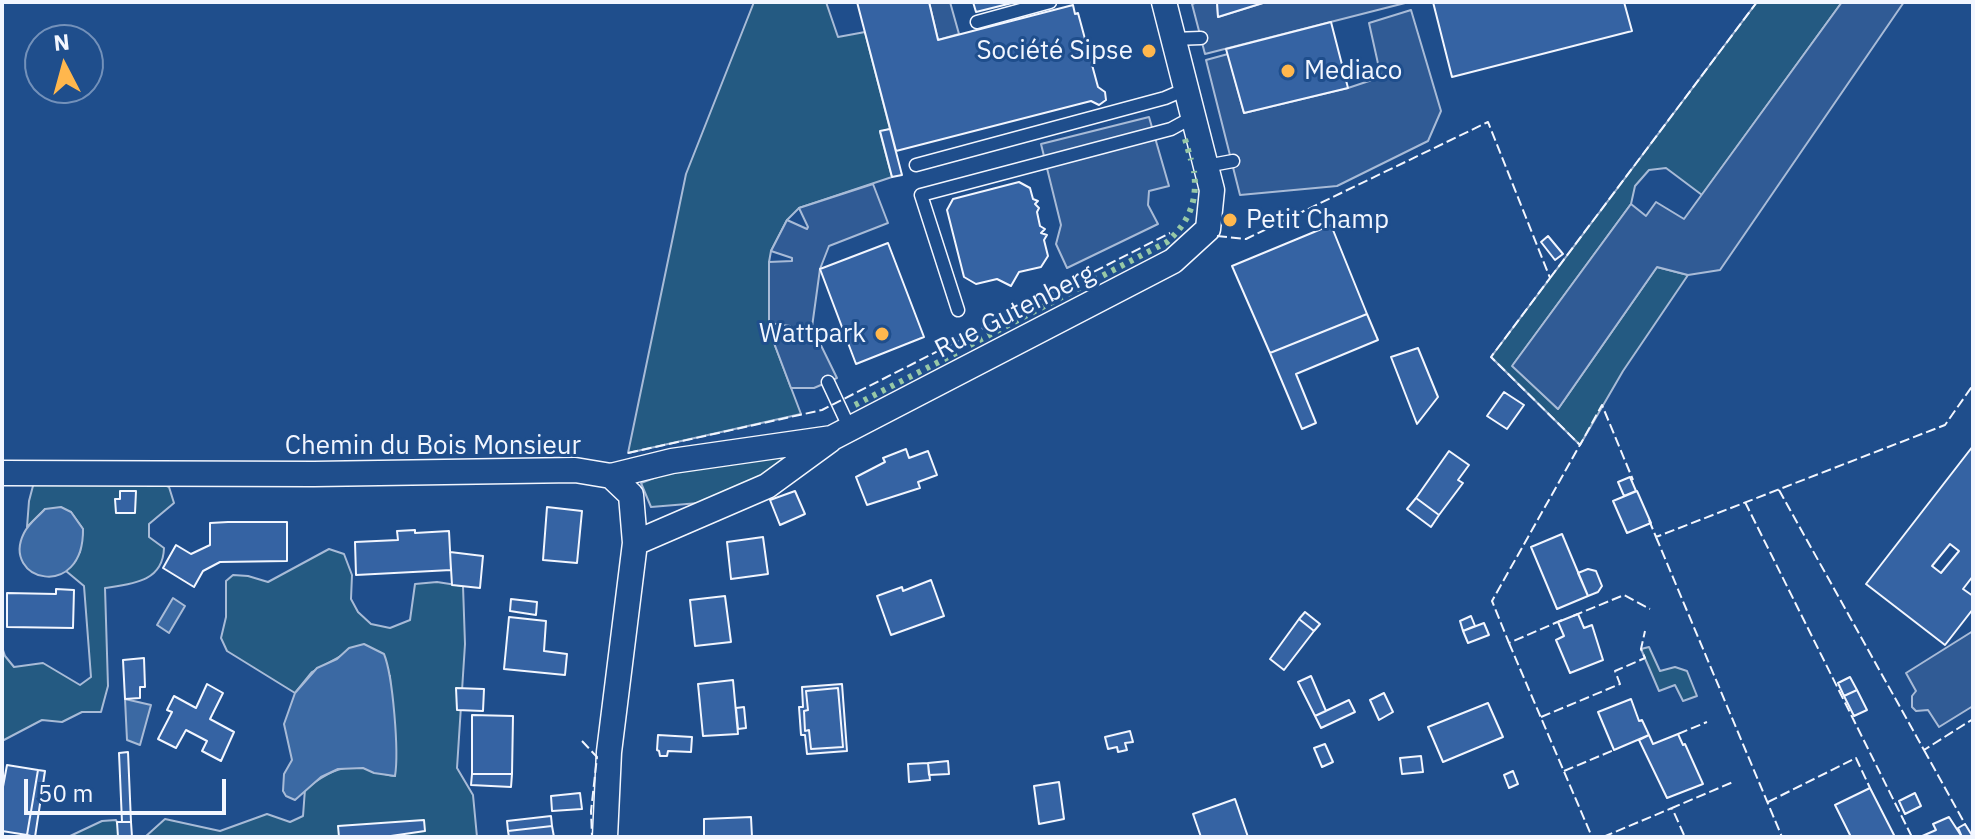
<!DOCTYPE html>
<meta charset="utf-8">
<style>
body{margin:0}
#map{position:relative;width:1975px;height:839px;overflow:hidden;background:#1f4e8c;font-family:"IBM Plex Sans",sans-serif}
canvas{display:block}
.frame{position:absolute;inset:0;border:4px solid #f2f6ff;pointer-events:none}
.north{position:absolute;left:24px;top:24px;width:80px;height:80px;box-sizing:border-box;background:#1f4e8c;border:2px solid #7391ba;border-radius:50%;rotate:354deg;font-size:22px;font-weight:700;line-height:32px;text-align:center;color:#f2f6ff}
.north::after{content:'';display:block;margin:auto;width:28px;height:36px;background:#ffb74d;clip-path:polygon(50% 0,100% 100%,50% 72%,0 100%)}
.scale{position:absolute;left:24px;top:779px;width:202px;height:36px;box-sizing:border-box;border:4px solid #f2f6ff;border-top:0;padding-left:10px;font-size:24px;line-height:28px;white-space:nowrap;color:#f2f6ff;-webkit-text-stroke:6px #1f4e8c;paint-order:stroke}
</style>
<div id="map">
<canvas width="1975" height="839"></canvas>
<div class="frame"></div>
<div class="north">N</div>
<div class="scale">50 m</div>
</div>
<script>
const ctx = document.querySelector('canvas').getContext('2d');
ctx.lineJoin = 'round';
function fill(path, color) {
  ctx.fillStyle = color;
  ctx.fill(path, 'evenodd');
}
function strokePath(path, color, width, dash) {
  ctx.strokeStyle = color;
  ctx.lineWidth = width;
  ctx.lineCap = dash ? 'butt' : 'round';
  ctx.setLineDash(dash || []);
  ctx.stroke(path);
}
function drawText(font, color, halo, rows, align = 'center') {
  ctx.font = font + ' "IBM Plex Sans",sans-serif';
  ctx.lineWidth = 6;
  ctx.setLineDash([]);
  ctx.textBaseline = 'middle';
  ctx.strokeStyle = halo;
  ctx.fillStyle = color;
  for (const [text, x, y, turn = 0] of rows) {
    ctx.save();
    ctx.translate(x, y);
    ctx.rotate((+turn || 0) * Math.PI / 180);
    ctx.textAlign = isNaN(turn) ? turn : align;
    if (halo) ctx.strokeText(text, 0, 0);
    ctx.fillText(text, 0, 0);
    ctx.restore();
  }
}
const green = new Path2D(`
 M754,2H826L838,37L865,32L890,129L880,132L892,177L799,208L787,220L771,251L769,262L771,335L801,414L628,453L686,174Z
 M1757,2H1842L1702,195L1666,168L1649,170L1635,186L1631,204L1513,365L1558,409L1657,267L1688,275L1623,371L1580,445L1491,357Z
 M788,450L792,458L756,481L699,503L651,507L641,483L670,472Z
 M34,482H159L169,487L174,503L149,524V537L164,548C163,582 132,584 105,588L108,686L101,712H82L62,722L42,720L2,741V647L5,656L14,667L43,663L80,685L91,677L84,586L66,571L80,552L83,529L71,512L45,509L27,527L29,501Z
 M329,549L344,554L352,575L351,599L358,612L371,624L390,628L410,620L415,584L437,582L463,586L465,644L457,768L473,795L477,837H145L165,819L220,831L267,814L290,822L303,816L305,789C324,775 340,764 364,768C375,770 382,775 395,776L390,676L346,653L312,672L295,693L227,651L221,638L226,617V581L233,575L248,576L268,582Z
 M1649,647L1660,671L1675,667L1687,671L1697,696L1683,701L1675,685L1659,691L1641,649Z
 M116,820L123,837H68L102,821Z`);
const parking = new Path2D(`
 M929,2H950L959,34L938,40Z
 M1198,2H1217L1218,17L1266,2H1409L1205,54L1192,4Z
 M1842,2H1904L1720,270L1688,275L1657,267L1558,409L1512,366L1631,204L1646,216L1656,202L1684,219Z
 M1411,10L1441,111L1428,141L1337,186L1240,195L1206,60L1228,54L1244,113L1348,88L1381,77L1369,23Z
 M1149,117L1169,186L1149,191L1148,205L1158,224L1067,268L1056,244L1061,225L1041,144Z
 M873,184L888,223L829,246L820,269L812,327L837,378L814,388H791L771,335L790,326L769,323V262L792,261V258L771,251L787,220L807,229L808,227L799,208Z
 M1973,631V706L1939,727L1928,710L1916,711L1912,707V696L1916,691L1906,673Z`);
const water = new Path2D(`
 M61,507L71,512L83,529C84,602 0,581 24,533C29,523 38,517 45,509Z
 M173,598L185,606L169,633L157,625Z
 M364,644L384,654C393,676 399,752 395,776L374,773L363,768L338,769L321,777L295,800L286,796L283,791L284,774L292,760L284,724L295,693L317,668L337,659L349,648Z
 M125,699L151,705L140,745L127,740Z`);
const building = new Path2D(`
 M857,2H929L938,40L1073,5L1075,14L1078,13L1098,87L1105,92L1106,100L1099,105L1091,101L896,151Z
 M973,2H1016L976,12Z
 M1217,2H1266L1218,17Z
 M1433,2H1624L1632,31L1452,77Z
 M1331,22L1348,88L1244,113L1226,49Z
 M1151,44L1154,56L1147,59L1144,46Z
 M890,129L902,175L892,177L880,131Z
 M1019,182L1030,188L1033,199L1038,201L1035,204L1039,208L1037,212L1040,226L1045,229L1041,233L1047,235L1044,240L1048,256L1041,267L1019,272L1011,286L997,279L976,284L964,277L947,210L953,199Z
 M1228,213L1236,215L1232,227L1224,225Z
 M1331,225L1367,314L1270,353L1232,266Z
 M1548,236L1563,254L1555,260L1541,242Z
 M888,243L924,337L856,364L820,269Z
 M1367,314L1378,340L1296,374L1316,423L1302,429L1270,353Z
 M842,328L847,340L838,343L833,332Z
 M1418,348L1438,397L1417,424L1391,357Z
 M1504,392L1524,405L1507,429L1487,416Z
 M1973,446V576L1963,589L1973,596V609L1945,645L1866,584ZM1950,544L1959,551L1941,573L1932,566Z
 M906,449L909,458L928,451L937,475L918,482L920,488L867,505L856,477L885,462L883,458Z
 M1449,451L1469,465L1458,480L1463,483L1439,515L1416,498Z
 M1630,477L1636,491L1624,496L1618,482Z
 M120,491H136L135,513H116L115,499H120Z
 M795,491L805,514L780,525L770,500Z
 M1637,491L1651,523L1627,533L1613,501Z
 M1416,498L1439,515L1431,527L1407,509Z
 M547,507L582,511L577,563L543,560Z
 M228,522H287V561L220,562L203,571L194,587L163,568L176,545L191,554L210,545V523Z
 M415,530V533L449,531L451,570L356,575L355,542L398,540L397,531Z
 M1562,534L1588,596L1557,609L1531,547Z
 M763,537L768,574L731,579L727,542Z
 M450,552L483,556L480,588L452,585Z
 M1588,569L1596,571L1602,586L1598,592L1588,596L1578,573Z
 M931,580L944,616L891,635L877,596L902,587L903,591Z
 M56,589L74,590L73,628L7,627V593L56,594Z
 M725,596L731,642L695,646L690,600Z
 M511,599L537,602L536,615L510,611Z
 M1305,612L1320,624L1314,631L1299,619Z
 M1578,614L1584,628L1592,625L1603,660L1570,673L1556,640L1564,636L1558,622Z
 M1471,616L1475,626L1463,631L1460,621Z
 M509,617L546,621L544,651L567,654L565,675L504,669Z
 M1299,619L1314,631L1284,670L1270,659Z
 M1484,623L1489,635L1468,643L1463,631Z
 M144,658L145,687H140V698L125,699L123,660Z
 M1311,676L1326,711L1315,716L1298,682Z
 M1850,677L1857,690L1844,696L1838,683Z
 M733,680L738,734L703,736L698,684Z
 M207,684L223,693L210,719L234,732L221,761L202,751L207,741L186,730L176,748L158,739L172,712L167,710L174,696L196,708Z
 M842,684L847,751L807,754L805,735H801L799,707H803L802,687ZM838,688L843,747L811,749L809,730L805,731L804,711L808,710L806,691Z
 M456,688L484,689L483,711L457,710Z
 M838,688L843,747L811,749L809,730L805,731L804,711L808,710L806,691Z
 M1857,690L1867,710L1854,716L1844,696Z
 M1384,693L1393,712L1379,720L1370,700Z
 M1631,699L1639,721L1642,720L1649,735L1614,750L1598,712Z
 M1349,700L1355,712L1321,728L1315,716Z
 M1488,703L1503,737L1443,762L1428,727Z
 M744,707L746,728L738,729L736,708Z
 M472,715L513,716L512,774H472Z
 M1130,731L1133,742L1125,743L1127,750L1118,752L1117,747L1108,749L1105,737Z
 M1678,734L1683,745L1685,744L1703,784L1667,798L1639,740L1649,735L1653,744Z
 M658,735L692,737L691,752L668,751L667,756H660L659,751L657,750Z
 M1325,744L1333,762L1322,767L1314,748Z
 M128,752L131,822H122L119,753Z
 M1421,756L1423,772L1402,774L1400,758Z
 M948,761L949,774L929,775L928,763Z
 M928,763L930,780L909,782L908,764Z
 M7,765L38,770L27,835L2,831V792Z
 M38,770L45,771L35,837L27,835Z
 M1513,771L1518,784L1509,788L1504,775Z
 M472,774H512L511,787L471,785Z
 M1059,782L1064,819L1039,824L1034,786Z
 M1870,788L1895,837H1851L1835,805Z
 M580,793L582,809L552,811L551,796Z
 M1915,793L1921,806L1905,814L1899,801Z
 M1235,799L1248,837H1201L1193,814Z
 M551,816L552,826L508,831L507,821Z
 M751,817L752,837H704V819Z
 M1949,817L1962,837H1920L1936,830L1933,824Z
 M424,820L425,831L384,837H339L338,826Z
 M117,822H131L132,837H118Z
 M1965,824L1973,837H1962L1958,828Z
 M552,826L554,837H509L508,831Z`);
const lane = new Path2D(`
 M977,22L1050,2
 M1173,39L1201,38
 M916,165L1165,98L1186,89
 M1206,166L1233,161
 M958,310L921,195L1171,129L1193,117
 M828,382L850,429`);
const street = new Path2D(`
 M2,473L314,474L575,470L611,476L631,495L635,543L609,752L605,837
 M611,476L672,461L832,438L1173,261L1208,229L1212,190L1164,2
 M635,543L767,486L830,440`);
const hedge = new Path2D(`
 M1185,139L1191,160
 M970,345L1167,242C1189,222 1198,201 1194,171
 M855,405L960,351`);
const fence = new Path2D(`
 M1217,236L1246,239L1488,122L1550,278L1491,357L1580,445L1602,405L1633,480
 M1550,278L1757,2
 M628,453L822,410L1170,233
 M1779,490L1924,750L1973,719
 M1745,502L1912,837
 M1649,520L1656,537L1945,425L1973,385
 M1656,537L1782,837
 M1573,616L1624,595L1650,609
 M1562,620L1509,643L1492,601L1581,443
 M1509,643L1592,837
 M1541,717L1620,684L1615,671L1645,658L1641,649L1645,631
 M1678,734L1707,722
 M582,741L597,757L591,811L592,837
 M1924,750L1965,824
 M1564,771L1614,750
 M1768,802L1856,758L1870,788
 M1684,835L1672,808L1733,782
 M1603,837L1672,808`);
const markers = [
 [1149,51,8,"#ffb74d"],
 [1288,71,8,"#ffb74d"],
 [1230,220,8,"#ffb74d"],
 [882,334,8,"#ffb74d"]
];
const poiNames = [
 ["Société Sipse",1133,51],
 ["Mediaco",1304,71,"left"],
 ["Petit Champ",1246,220,"left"],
 ["Wattpark",866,334]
];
const streetNames = [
 ["Rue Gutenberg",1015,312,-27],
 ["Chemin du Bois Monsieur",433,446]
];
fill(green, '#245a82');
strokePath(green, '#a8bbd7', 2);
fill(parking, '#305b95');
strokePath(parking, '#a8bbd7', 2);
fill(water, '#3b69a3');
strokePath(water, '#a8bbd7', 2);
fill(building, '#3563a3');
strokePath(building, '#f2f6ff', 2);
strokePath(lane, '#f2f6ff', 15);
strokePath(street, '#f2f6ff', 27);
strokePath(lane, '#1f4e8c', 12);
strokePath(street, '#1f4e8c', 24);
strokePath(hedge, '#97c8a6', 6, [4, 6]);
strokePath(fence, '#f2f6ff', 2, [10, 4]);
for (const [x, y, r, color] of markers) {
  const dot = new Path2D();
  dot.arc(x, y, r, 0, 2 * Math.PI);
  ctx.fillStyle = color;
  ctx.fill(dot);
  strokePath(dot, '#1f4e8c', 3);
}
drawText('26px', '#f2f6ff', '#1f4e8c', poiNames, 'right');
drawText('26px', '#f2f6ff', '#1f4e8c', streetNames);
</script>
